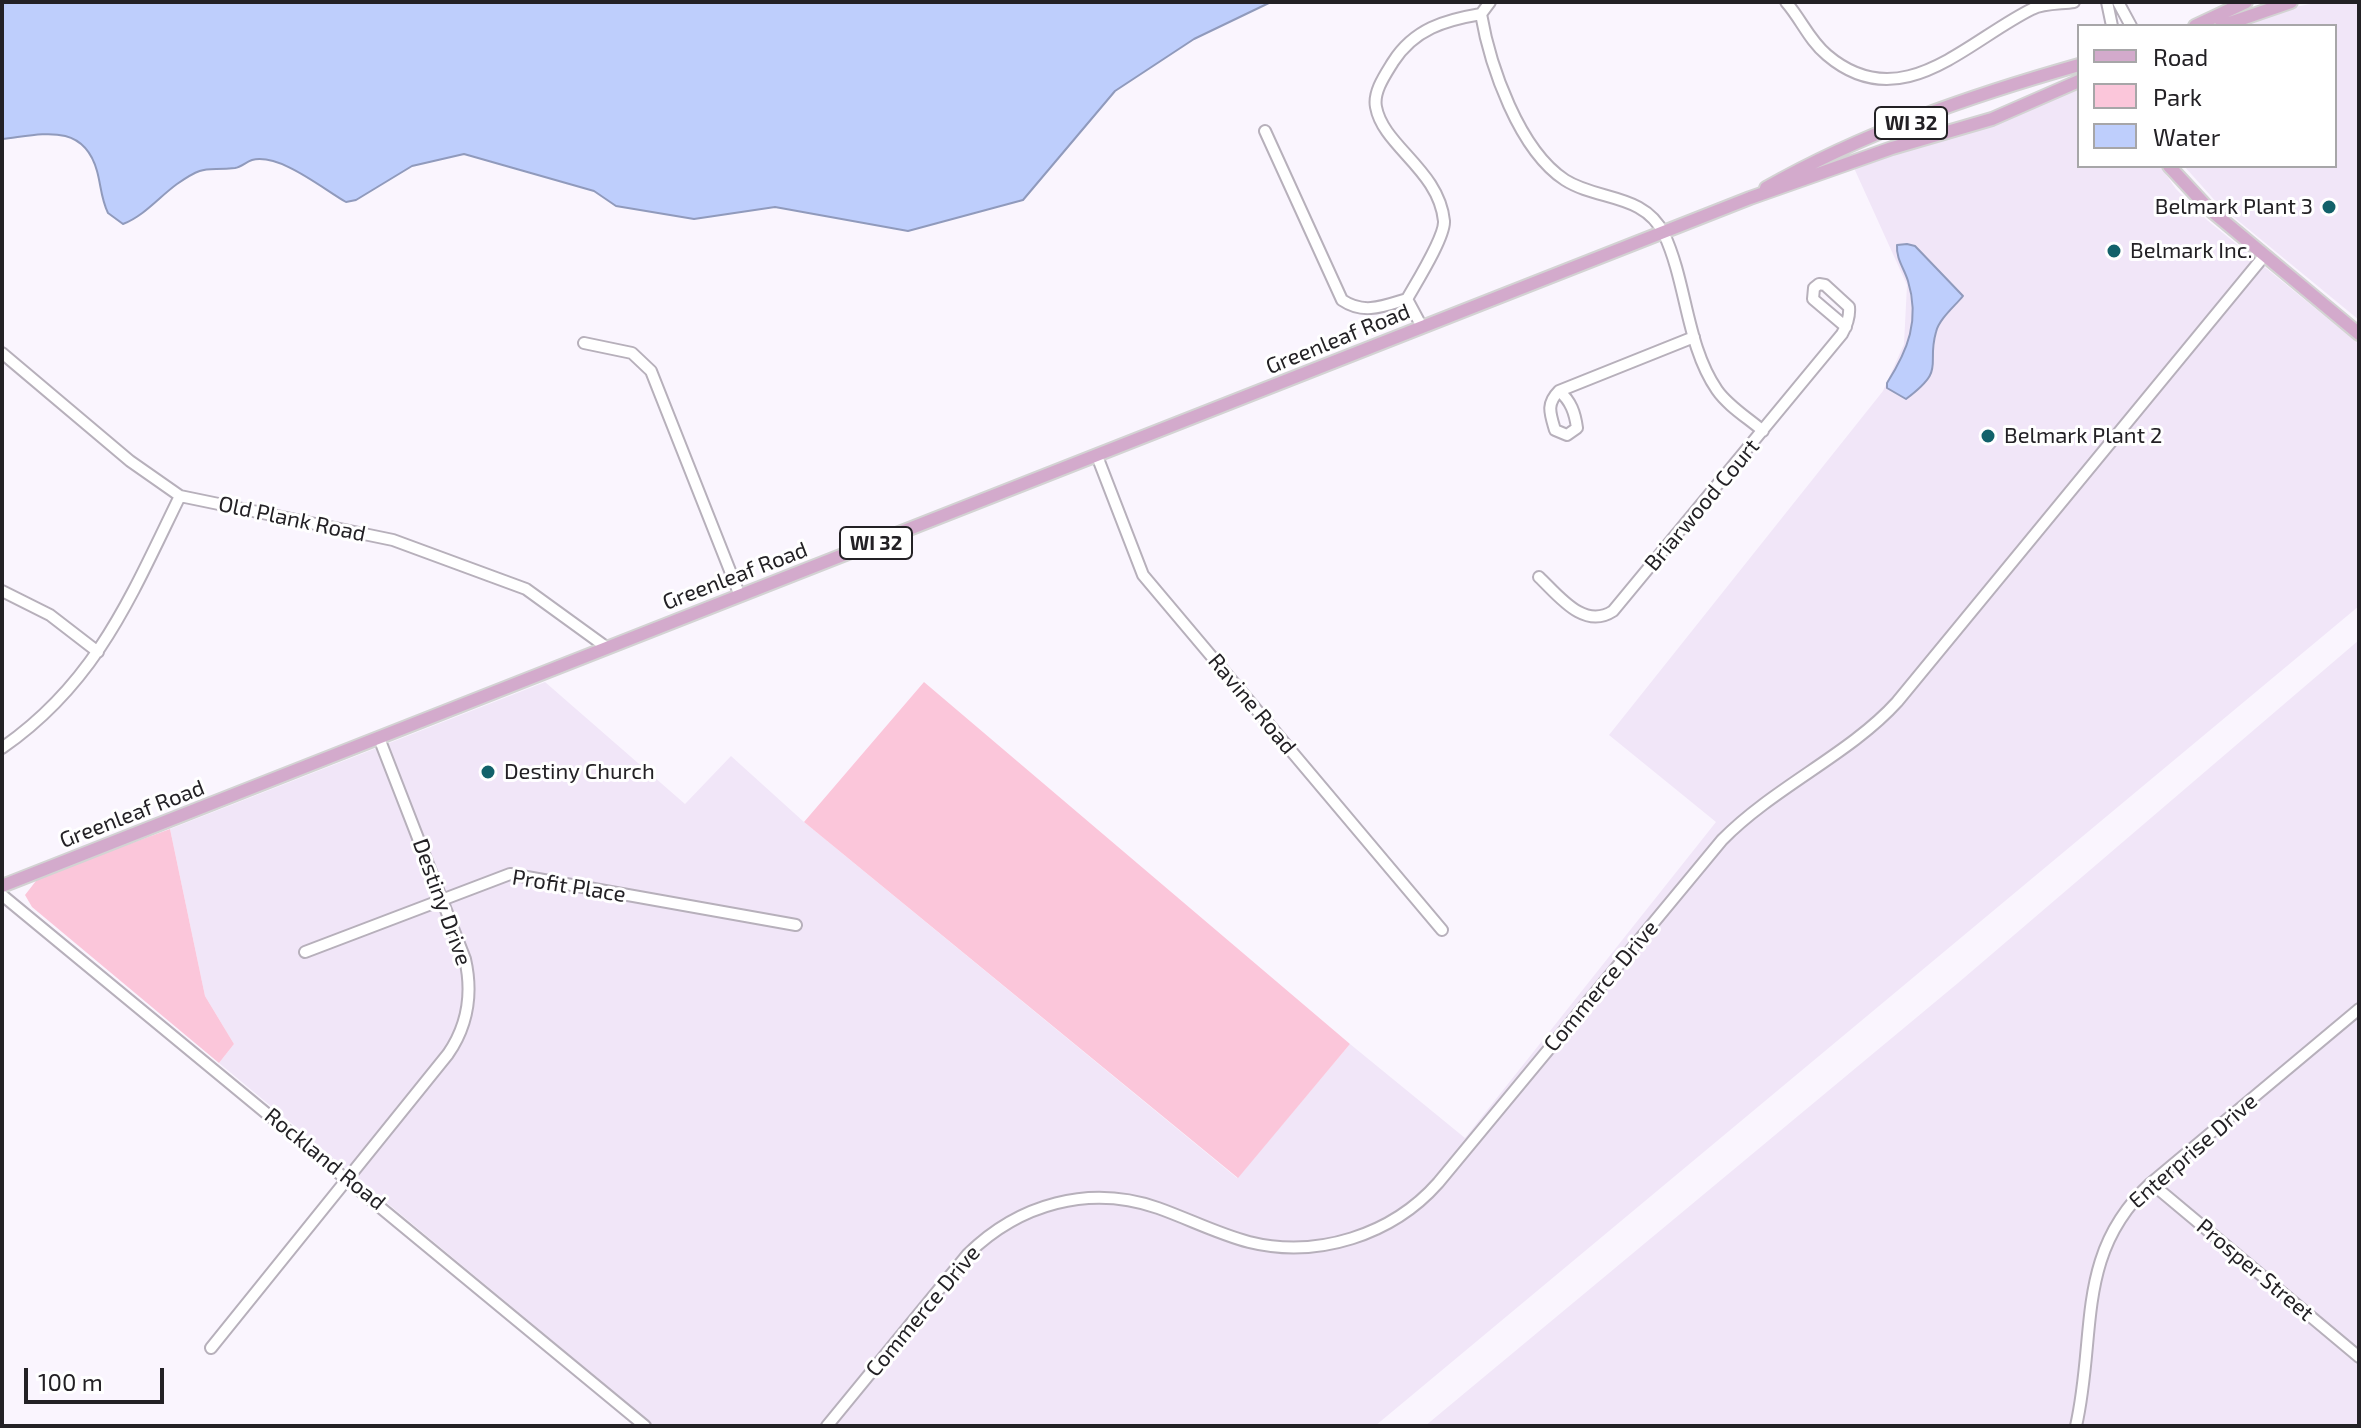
<!DOCTYPE html>
<style>
body{margin:0}
#map{position:relative;width:2361px;height:1428px;overflow:hidden;background:#faf5fe;font-family:"Exo 2",sans-serif}
canvas{display:block}
.frame{position:absolute;inset:0;border:4px solid #232125;pointer-events:none}
.legend{position:absolute;left:2077px;top:24px;width:260px;height:144px;box-sizing:border-box;background:#fff;border:2px solid #a7a6a8;margin:0;padding:10px 14px;list-style:none;font-size:24px;color:#232125}
.legend li{display:flex;align-items:center;gap:16px;height:40px}
.legend b{width:40px;border:2px solid #a7a6a8}
.scale{position:absolute;left:24px;top:1368px;width:140px;height:36px;box-sizing:border-box;border:4px solid #232125;border-top:0;padding-left:10px;font-size:24px;line-height:28px;white-space:nowrap;color:#232125;-webkit-text-stroke:6px #fff;paint-order:stroke}
</style>
<div id="map">
<canvas width="2361" height="1428"></canvas>
<div class="frame"></div>
<ul class="legend">
<li><b style="height:10px;background:#d3aacc"></b>Road</li>
<li><b style="height:22px;background:#fbc6da"></b>Park</li>
<li><b style="height:22px;background:#becefc"></b>Water</li>
</ul>
<div class="scale">100 m</div>
</div>
<script>
const ctx = document.querySelector('canvas').getContext('2d');
ctx.lineJoin = 'round';
function fill(path, color) {
  ctx.fillStyle = color;
  ctx.fill(path, 'evenodd');
}
function strokePath(path, color, width, dash) {
  ctx.strokeStyle = color;
  ctx.lineWidth = width;
  ctx.lineCap = dash ? 'butt' : 'round';
  ctx.setLineDash(dash || []);
  ctx.stroke(path);
}
function drawText(font, color, halo, rows, align = 'center') {
  ctx.font = font + ' "Exo 2",sans-serif';
  ctx.lineWidth = 6;
  ctx.setLineDash([]);
  ctx.textBaseline = 'middle';
  ctx.strokeStyle = halo;
  ctx.fillStyle = color;
  for (const [text, x, y, turn = 0] of rows) {
    ctx.save();
    ctx.translate(x, y);
    ctx.rotate((+turn || 0) * Math.PI / 180);
    ctx.textAlign = isNaN(turn) ? turn : align;
    if (halo) ctx.strokeText(text, 0, 0);
    ctx.fillText(text, 0, 0);
    ctx.restore();
  }
}
const built = new Path2D(`
 M2322,2H2359V320L2219,205L2184,166H2335V26H2234L2288,8Z
 M2079,86V166H2160L2176,189L2207,220L2359,344V606L1375,1426H655L219,1063L234,1044L205,996L170,829L545,682L685,804L731,756L804,822L1237,1178L1350,1044L1465,1138L1716,822L1609,735L1883,391L1904,344L1907,285L1854,168Z
 M2359,640V1426H1425L1958,983Z`);
const green = new Path2D(`
 M924,682L1350,1044L1238,1178L804,822Z
 M170,829L205,996L234,1044L219,1063L32,907L25,895L39,877Z`);
const water = new Path2D(`
 M2,2H1271L1194,39L1115,91L1023,200L908,231L775,207L694,219L616,206L594,191L464,154L412,166L356,200L346,202C323,189 280,153 252,160C246,162 241,167 235,168C204,171 206,164 177,184C159,197 144,216 123,224L108,213C101,199 101,185 97,171C83,121 40,135 2,139Z
 M1907,244L1915,246L1963,296C1955,306 1939,319 1936,332C1926,367 1947,368 1906,399L1887,388V383C1908,350 1920,320 1908,281C1904,268 1896,259 1897,245Z`);
const minor = new Path2D(`
 M1490,2L1481,14C1490,66 1519,150 1565,180C1598,201 1644,193 1664,234C1687,283 1686,345 1717,390C1728,406 1748,418 1763,431
 M1786,2C1801,19 1809,40 1827,55C1901,118 1967,41 2032,9C2043,3 2061,4 2074,2
 M2107,2L2112,26
 M2118,2L2131,26
 M1265,131L1342,300C1364,315 1384,306 1407,299
 M1422,327L1407,299C1416,283 1445,237 1444,221C1439,170 1383,146 1376,107C1373,92 1385,75 1393,62C1414,29 1445,20 1481,14
 M584,343L632,353L651,371L740,596
 M2,353L130,461L180,496L393,540L526,589L606,647
 M1559,391C1571,401 1575,413 1577,428L1567,435L1555,430C1550,413 1546,404 1559,391L1694,337
 M1097,456L1143,575L1442,930
 M1539,577C1559,596 1584,630 1613,611L1842,334C1847,325 1850,317 1849,307L1825,285L1819,284L1814,288L1813,299L1846,327
 M2,591L50,615L98,652
 M2,748C97,682 131,596 180,496
 M2,895L645,1426
 M305,952L510,874L796,925
 M2151,1183L2359,1357
 M211,1348L448,1054C468,1025 473,994 465,959L379,738
 M827,1426L968,1254C1019,1204 1089,1184 1158,1208C1189,1219 1218,1234 1249,1242C1317,1259 1392,1235 1438,1183L1722,840C1774,787 1850,754 1897,702L2264,256
 M2076,1426C2097,1334 2074,1254 2151,1183L2359,1009`);
const major = new Path2D(`
 M2195,26L2246,2
 M2221,26L2291,2
 M2169,166L2208,208L2359,334
 M1766,188C1862,133 1973,95 2079,65
 M2,886L1750,198L1892,148L1992,119L2079,81`);
const markers = [
 [2329,207,8,"#12616a"],
 [2114,251,8,"#12616a"],
 [1988,436,8,"#12616a"],
 [488,772,8,"#12616a"]
];
const shields = [
 [1911,123,72],
 [876,543,72]
];
const shieldNames = [
 ["WI 32",1911,123],
 ["WI 32",876,543]
];
const poiNames = [
 ["Belmark Plant 3",2313,207,"right"],
 ["Belmark Inc.",2130,251],
 ["Belmark Plant 2",2004,436],
 ["Destiny Church",504,772]
];
const streetNames = [
 ["Greenleaf Road",1338,339,-22],
 ["Briarwood Court",1702,505,-50],
 ["Old Plank Road",292,519,12],
 ["Greenleaf Road",735,576,-21],
 ["Ravine Road",1252,704,50],
 ["Greenleaf Road",132,814,-21],
 ["Profit Place",569,886,9],
 ["Destiny Drive",442,902,70],
 ["Commerce Drive",1601,986,-50],
 ["Enterprise Drive",2193,1151,-41],
 ["Rockland Road",325,1159,39],
 ["Prosper Street",2255,1270,40],
 ["Commerce Drive",923,1311,-50]
];
fill(built, '#f1e6f8');
fill(green, '#fbc6da');
fill(water, '#becefc');
strokePath(water, '#909abc', 2);
strokePath(minor, '#b7b0bb', 14);
strokePath(major, '#d3d3d3', 16);
strokePath(minor, '#fff', 10);
strokePath(major, '#d3aacc', 12);
for (const [x, y, r, color] of markers) {
  const dot = new Path2D();
  dot.arc(x, y, r, 0, 2 * Math.PI);
  ctx.fillStyle = color;
  ctx.fill(dot);
  strokePath(dot, '#fff', 3);
}
for (const [x, y, w] of shields) {
  const box = new Path2D();
  box.roundRect(x - w / 2, y - 16, w, 32, 6);
  ctx.fillStyle = '#fff';
  ctx.fill(box);
  strokePath(box, '#232125', 2);
}
drawText('bold 20px', '#232125', null, shieldNames);
drawText('22px', '#232125', '#fff', poiNames, 'left');
drawText('22px', '#232125', '#fff', streetNames);
</script>
